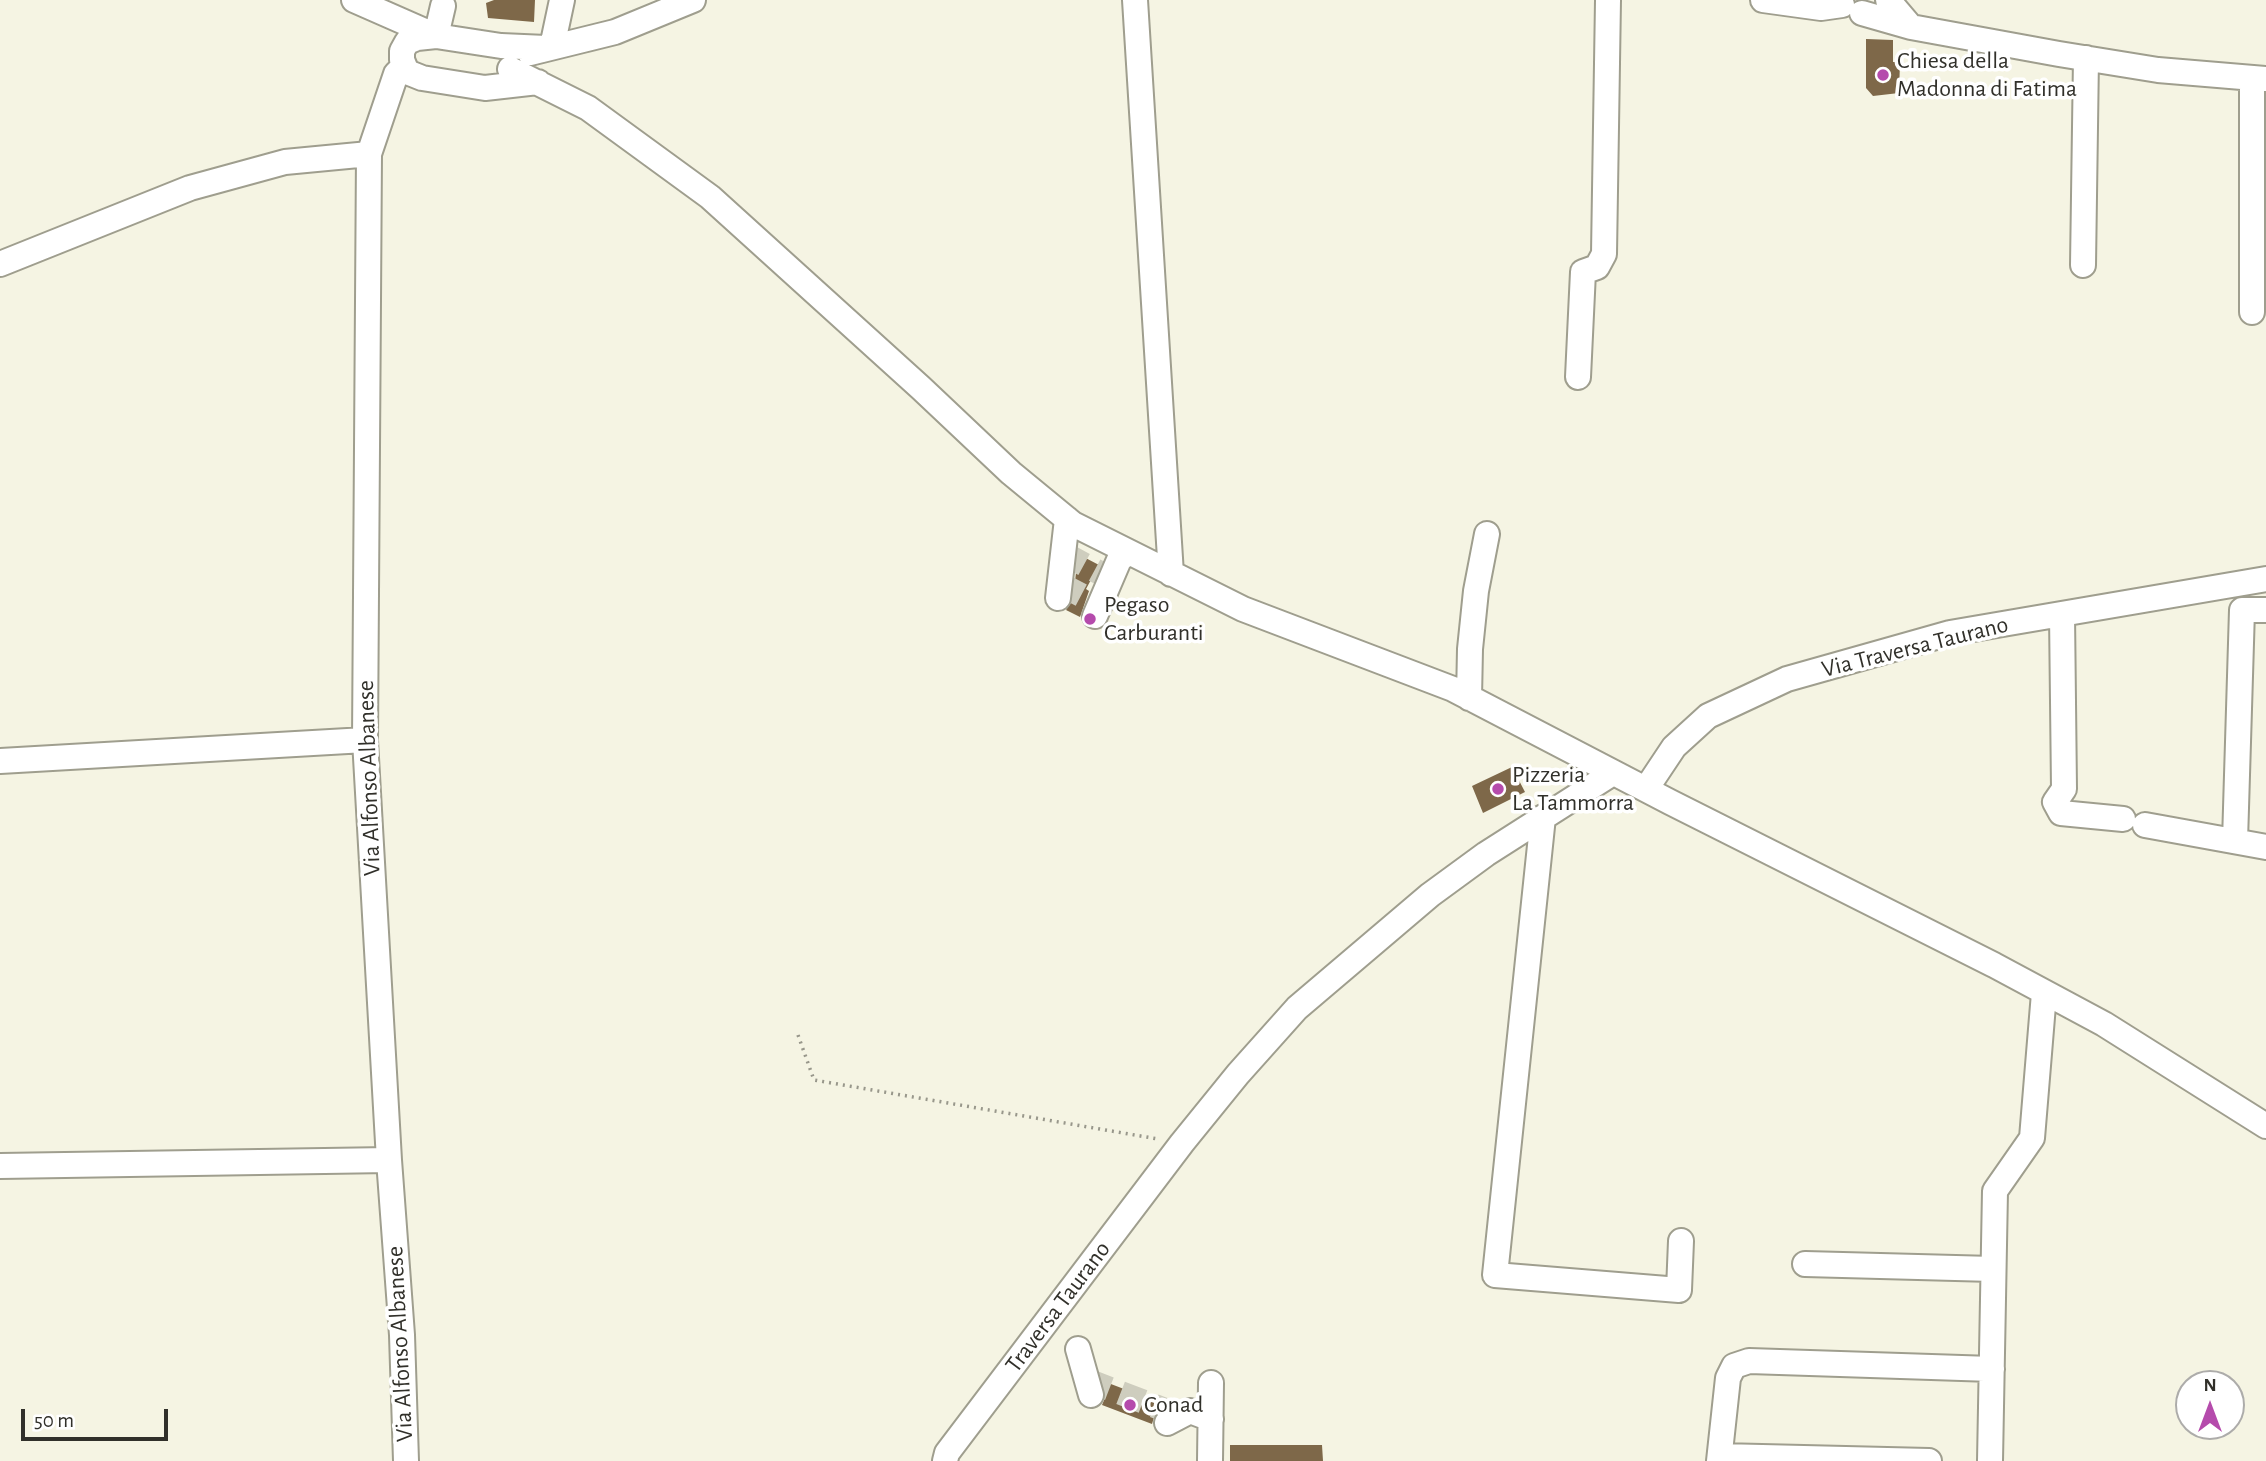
<!DOCTYPE html>
<style>
body{margin:0}
#map{position:relative;width:2266px;height:1461px;overflow:hidden;background:#f5f4e3;font-family:"Alegreya Sans",sans-serif}
canvas{display:block}
.north{position:absolute;left:2175px;top:1370px;width:70px;height:70px;box-sizing:border-box;background:#fff;border:2px solid #adacaa;border-radius:50%;rotate:0deg;font-size:19px;font-weight:700;line-height:28px;text-align:center;color:#31302a}
.north::after{content:'';display:block;margin:auto;width:24px;height:32px;background:#b54bac;clip-path:polygon(50% 0,100% 100%,50% 72%,0 100%)}
.scale{position:absolute;left:21px;top:1409px;width:147px;height:32px;box-sizing:border-box;border:4px solid #31302a;border-top:0;padding-left:9px;font-size:21px;line-height:24px;white-space:nowrap;color:#31302a;-webkit-text-stroke:5px #fff;paint-order:stroke}
</style>
<div id="map">
<canvas width="2266" height="1461"></canvas>
<div class="north">N</div>
<div class="scale">50 m</div>
</div>
<script>
const c = document.querySelector('canvas').getContext('2d');
c.lineJoin = 'round';
function fill(path, color) {
  c.fillStyle = color;
  c.fill(path, 'evenodd');
}
function poly(rows) {
  const path = new Path2D();
  for (const r of rows) {
    path.moveTo(r[0], r[1]);
    for (let i = 2; i < r.length; i += 2) path.lineTo(r[i], r[i + 1]);
  }
  return path;
}
function trace(path, color, width, dash) {
  c.strokeStyle = color;
  c.lineWidth = width;
  c.lineCap = dash ? 'butt' : 'round';
  c.setLineDash(dash || []);
  c.stroke(path);
}
function label(font, color, halo, rows, align = 'center') {
  c.font = font + ' "Alegreya Sans",sans-serif';
  c.lineWidth = 7;
  c.setLineDash([]);
  c.textBaseline = 'middle';
  c.strokeStyle = halo;
  c.fillStyle = color;
  for (const [text, x, y, turn = 0] of rows) {
    c.save();
    c.translate(x, y);
    c.rotate((+turn || 0) * Math.PI / 180);
    c.textAlign = isNaN(turn) ? turn : align;
    if (halo) c.strokeText(text, 0, 0);
    c.fillText(text, 0, 0);
    c.restore();
  }
}
fill(poly([
 [494,0,535,0,534,22,488,18,486,3],
 [1866,39,1893,40,1893,62,1900,62,1899,93,1873,96,1866,88],
 [1078,554,1099,565,1086,589,1089,591,1080,617,1066,610,1073,600],
 [1512,767,1525,792,1483,813,1472,786],
 [1103,1381,1166,1405,1155,1414,1152,1424,1102,1405,1105,1398],
 [1230,1445,1322,1445,1323,1461,1230,1461]
]), '#7e6849');
trace(poly([
 [1063,553,1111,579],
 [1060,584,1100,605],
 [1087,1380,1181,1416]
]), '#cecdbe', 24, [24, 12]);
const minor = poly([
 [354,0,436,36],
 [1135,0,1171,574],
 [1763,0,1821,8,1842,5],
 [1888,0,1911,27],
 [1862,13,1911,27,2059,54,2158,70,2266,79],
 [436,36,443,6],
 [552,47,562,0],
 [530,53,615,32,693,0],
 [404,66,396,74,369,154,365,740,389,1160,402,1335,406,1461],
 [510,69,588,108,710,197,921,388,1011,473,1073,524,1243,609,1453,689,1670,802,1994,965,2104,1024,2266,1126],
 [2252,78,2252,312],
 [538,82,485,88,422,78,407,72,402,60,402,51,407,42,417,38,436,36,501,46,546,48],
 [0,264,190,188,285,162,369,154],
 [2083,265,2086,58],
 [1578,377,1583,272,1597,267,1604,254,1608,0],
 [1058,598,1067,519],
 [2062,614,2064,789,2055,802,2061,813,2123,819],
 [1095,616,1119,560,1128,552],
 [1469,698,1470,649,1476,591,1487,534],
 [0,761,365,740],
 [1646,789,1674,747,1708,716,1787,679,1950,633,2266,579],
 [1543,817,1495,1275,1679,1290,1681,1241],
 [2145,825,2266,847],
 [2235,841,2242,610,2266,610],
 [0,1166,389,1160],
 [1805,1264,1993,1269],
 [1078,1349,1091,1395],
 [1167,1423,1190,1411,1211,1419],
 [1720,1456,1929,1461],
 [945,1461,947,1453,1182,1143,1238,1074,1297,1008,1430,895,1486,854,1613,773],
 [1210,1461,1211,1383],
 [1719,1461,1728,1378,1734,1366,1749,1361,1992,1369],
 [1990,1461,1995,1191,2032,1138,2044,993]
]);
trace(minor, '#9f9e8e', 28);
trace(poly([
 [798,1035,814,1080,1158,1139]
]), '#98978b', 3.5, [2, 5]);
trace(minor, '#fff', 24);
for (const [x, y, r, color] of [
 [1883,75,7,"#b54bac"],
 [1090,619,7,"#b54bac"],
 [1498,789,7,"#b54bac"],
 [1130,1405,7,"#b54bac"]
]) {
  const dot = new Path2D();
  dot.arc(x, y, r, 0, 2 * Math.PI);
  c.fillStyle = color;
  c.fill(dot);
  trace(dot, '#fff', 2.5);
}
label('24px', '#31302a', '#fff', [
 ["Chiesa della",1897,61],
 ["Madonna di Fatima",1897,89],
 ["Pegaso",1104,605],
 ["Carburanti",1104,633],
 ["Pizzeria",1512,775],
 ["La Tammorra",1512,803],
 ["Conad",1144,1405]
], 'left');
label('24px', '#31302a', '#fff', [
 ["Via Traversa Taurano",1915,647,-14],
 ["Via Alfonso Albanese",369,778,-92],
 ["Traversa Taurano",1058,1307,-53],
 ["Via Alfonso Albanese",400,1344,-93]
]);
</script>
